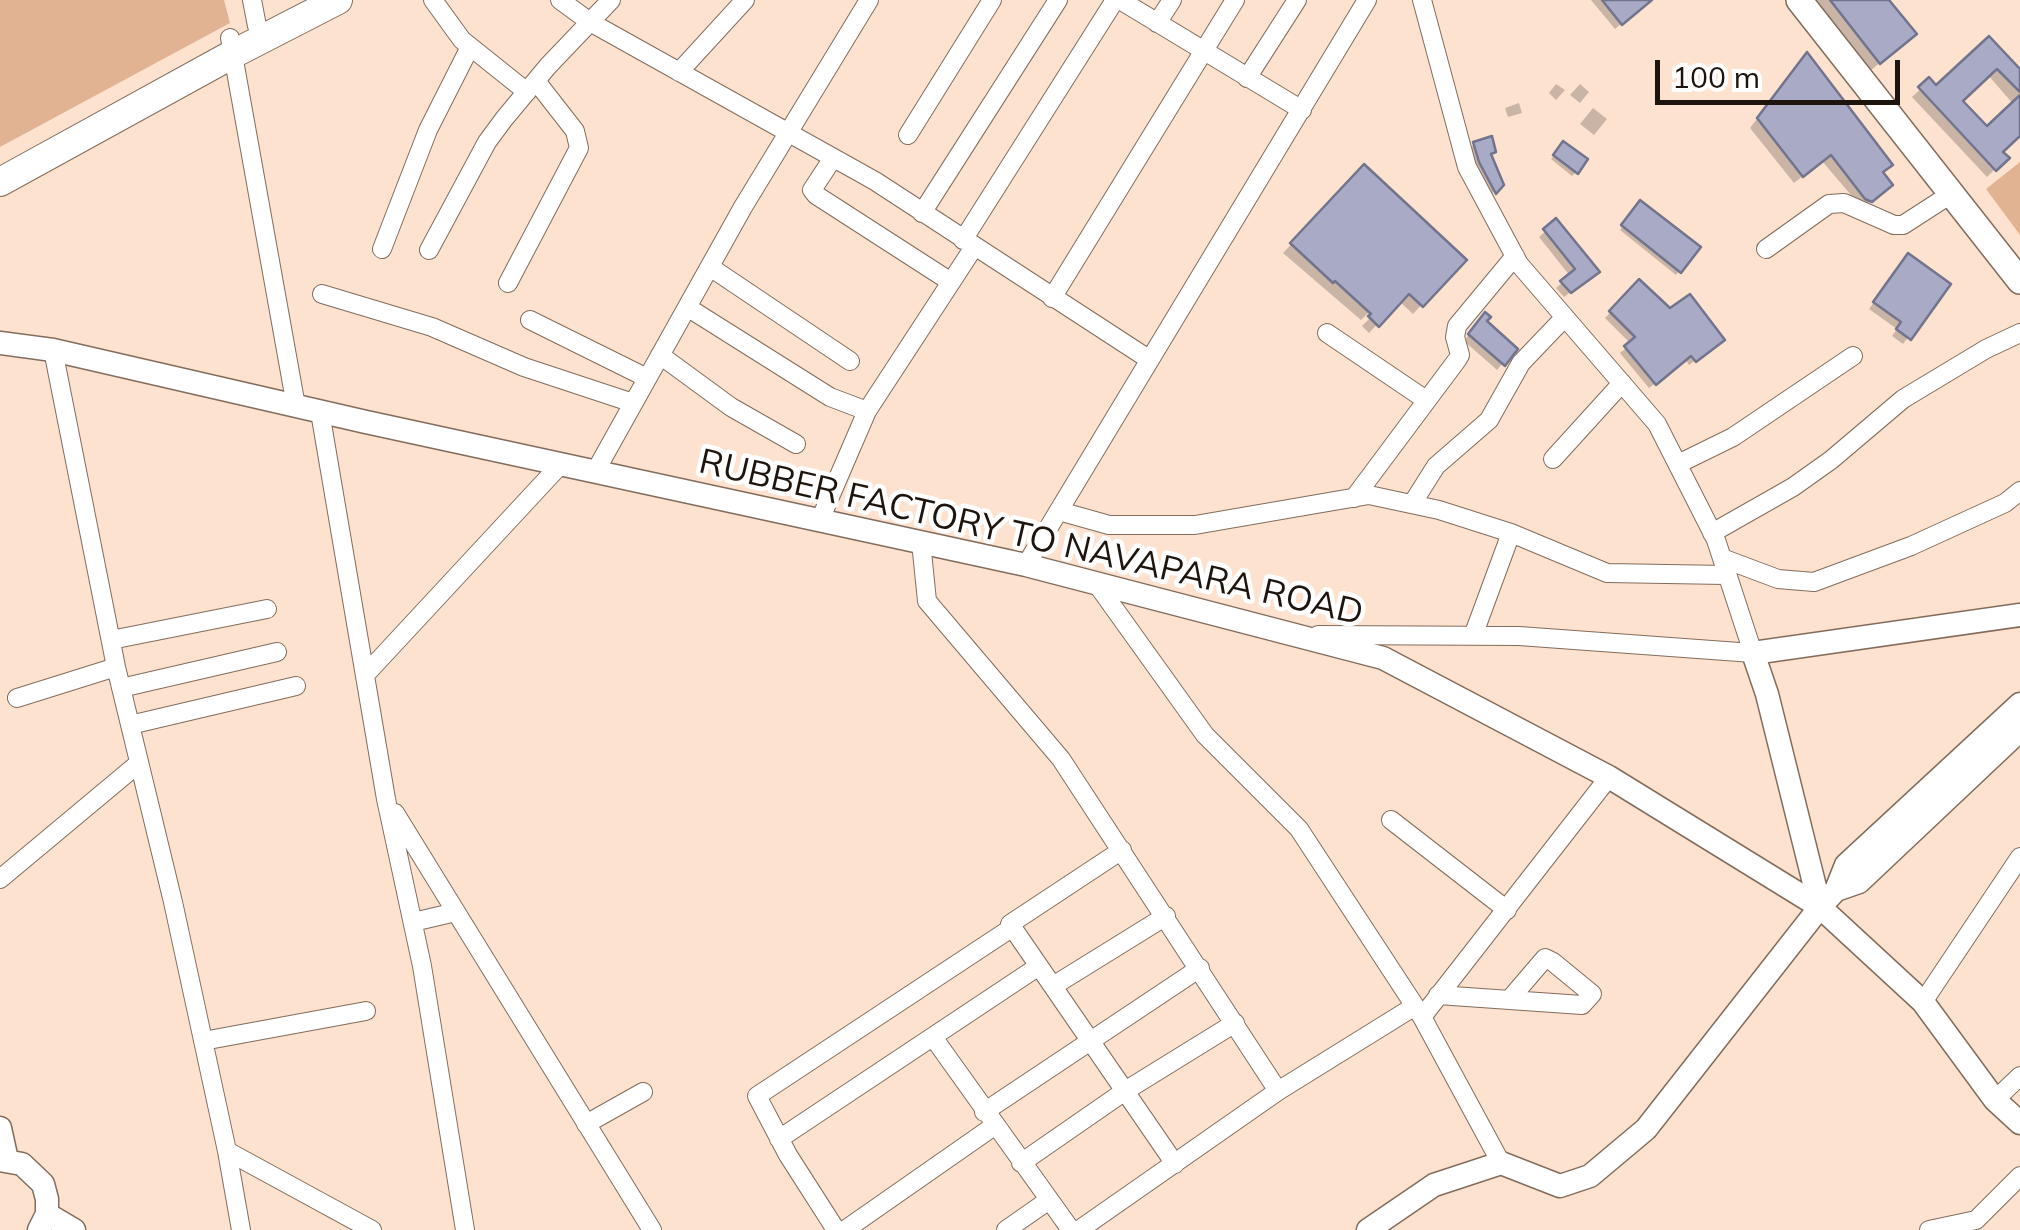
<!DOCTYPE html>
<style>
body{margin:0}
#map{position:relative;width:2020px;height:1230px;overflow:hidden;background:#fce2cf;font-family:Mulish,sans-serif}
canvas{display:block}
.scale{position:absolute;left:1655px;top:60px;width:245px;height:45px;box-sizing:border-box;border:5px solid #1d140d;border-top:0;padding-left:12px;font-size:30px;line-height:35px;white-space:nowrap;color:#1d140d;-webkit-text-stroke:8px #fff;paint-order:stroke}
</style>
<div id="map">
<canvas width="2020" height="1230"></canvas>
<div class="scale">100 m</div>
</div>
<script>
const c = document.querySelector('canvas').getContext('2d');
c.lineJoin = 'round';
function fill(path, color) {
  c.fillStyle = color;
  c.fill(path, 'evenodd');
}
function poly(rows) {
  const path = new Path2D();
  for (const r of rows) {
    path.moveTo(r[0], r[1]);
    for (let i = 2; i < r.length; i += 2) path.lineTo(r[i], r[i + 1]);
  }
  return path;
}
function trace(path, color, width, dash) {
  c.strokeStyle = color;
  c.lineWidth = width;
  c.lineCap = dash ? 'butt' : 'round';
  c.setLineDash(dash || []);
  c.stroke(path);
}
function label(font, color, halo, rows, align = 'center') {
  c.font = font + ' Mulish,sans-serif';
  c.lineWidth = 9;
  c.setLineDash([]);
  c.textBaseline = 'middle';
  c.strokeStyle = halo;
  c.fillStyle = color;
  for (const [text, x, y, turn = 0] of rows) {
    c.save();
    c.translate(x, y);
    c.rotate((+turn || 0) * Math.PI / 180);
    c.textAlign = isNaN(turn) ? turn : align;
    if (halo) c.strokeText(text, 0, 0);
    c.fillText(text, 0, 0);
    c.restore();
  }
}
fill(poly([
 [0,0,224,0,230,23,0,147],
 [2020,162,2020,235,1986,189]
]), '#e2b392');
fill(poly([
 [1591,0,1649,0,1615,29],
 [1815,0,1886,0,1905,42,1870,71],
 [1989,39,2020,74,2020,134,2000,152,2006,158,1987,177,1912,97,1929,81,1936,89],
 [1988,75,2014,105,1987,130,1960,101],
 [1800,63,1882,192,1862,208,1822,161,1794,183,1750,128],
 [1556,84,1565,90,1556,100,1549,93],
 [1580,84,1589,92,1580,103,1570,95],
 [1519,103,1522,113,1508,117,1505,108],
 [1593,108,1607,119,1594,135,1580,124],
 [1474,144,1489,156,1501,184,1491,195,1476,166,1471,148],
 [1563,144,1576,172,1572,176,1551,159],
 [1364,167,1463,260,1413,314,1399,301,1369,333,1362,326,1381,307,1378,303,1361,320,1283,253],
 [1637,207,1679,271,1676,275,1620,230],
 [1556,222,1590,277,1564,297,1556,288,1570,276,1539,237],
 [1903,262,1948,285,1903,344,1892,336,1897,329,1869,309],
 [1639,283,1716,345,1689,365,1685,359,1649,388,1620,353,1631,344,1605,318],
 [1479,321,1514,349,1497,370,1464,341]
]), '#0003');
const building = poly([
 [1602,0,1652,0,1622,25,1602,0],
 [1830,0,1889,0,1917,34,1880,64,1830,0],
 [1989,36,2020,69,2020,92,1997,69,1963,101,1987,126,2020,95,2020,136,2003,152,2010,158,1996,171,1918,87,1929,77,1936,85,1989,36],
 [1807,52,1893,165,1883,172,1893,185,1872,202,1865,199,1831,155,1803,177,1757,118,1807,52],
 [1492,136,1496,152,1491,154,1504,185,1496,194,1479,162,1473,142,1492,136],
 [1563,141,1588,159,1578,174,1553,155,1563,141],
 [1364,164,1467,260,1423,307,1409,294,1379,327,1368,316,1371,314,1335,281,1333,283,1290,243,1364,164],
 [1640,200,1701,247,1681,273,1621,225,1640,200],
 [1556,218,1600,272,1571,293,1560,281,1575,269,1543,229,1556,218],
 [1908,253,1951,284,1911,340,1896,329,1901,322,1873,302,1908,253],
 [1639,279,1670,308,1690,294,1725,340,1696,362,1691,356,1656,385,1624,346,1635,337,1609,311,1639,279],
 [1485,312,1491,317,1487,321,1518,349,1505,366,1468,334,1485,312]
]);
fill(building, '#a9abc6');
trace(building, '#72748d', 2.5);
const minor = poly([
 [252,0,257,26],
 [433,0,462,40,527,92],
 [560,0,590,22,875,181,1150,360],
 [1120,0,1302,110],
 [1157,23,1172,0],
 [230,38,296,406],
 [679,72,745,0],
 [1247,78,1297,0],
 [908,135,992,0],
 [833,158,812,190,816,195,951,282],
 [922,213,1058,0],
 [963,240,1115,0],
 [382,249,428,130,470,47],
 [1766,249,1829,204,1844,203,1894,225,1903,225,1951,194],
 [429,250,487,142,504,119,548,66,611,0],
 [710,267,850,361],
 [508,283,579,148,575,131,536,81],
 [322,294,432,327,524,367,633,403],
 [1052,298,1235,0],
 [687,307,830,397,867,411,974,247],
 [530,320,647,378],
 [1327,333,1426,400],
 [53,350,116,667,173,902,227,1151],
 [660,355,731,407,796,444],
 [320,412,386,799,422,966,465,1230],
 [1553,459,1622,383],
 [1678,464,1733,437,1853,356],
 [595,472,743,207,869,0],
 [1354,498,1457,360,1460,355,1455,337,1457,326,1515,256],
 [1412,504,1436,466,1489,420,1521,363,1565,317],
 [1059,511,1109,525,1195,525,1369,495,1439,510,1511,533,1607,573,1726,575],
 [820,520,867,411],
 [1712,533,1793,487,1831,460,1903,399,1986,349,2020,333],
 [921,542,927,601,1061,759,1278,1091],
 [1722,558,1778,579,1814,582,1911,546,2005,503,2020,491],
 [1026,565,1367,0],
 [1096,583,1205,735,1299,829,1422,1017],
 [1318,635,1519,636,1753,653,1716,540,1657,424,1519,264,1467,167,1422,0],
 [1473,636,1511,533],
 [111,640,267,609],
 [365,675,561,464],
 [121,688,277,652],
 [17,698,116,667],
 [130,725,296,686],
 [395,813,652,1230],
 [1391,820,1507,910],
 [1122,850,1010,924,1175,1164],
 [0,879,139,763],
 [413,922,456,912],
 [1053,986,1166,916],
 [1438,995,1582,1005,1592,994,1553,962,1545,958,1509,1000],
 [1923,1002,2020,857],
 [933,1037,1071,1230],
 [203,1041,366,1011],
 [1995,1100,2020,1076],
 [984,1112,1200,968],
 [586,1124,643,1092],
 [779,1139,1039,966],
 [1021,1163,1125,1091,1235,1023],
 [1501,1163,1422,1017,1609,777],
 [241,1230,227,1151,372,1230],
 [836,1230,788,1155,757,1096,1013,927],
 [845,1230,994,1126],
 [1006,1230,1049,1200],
 [1079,1230,1278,1091,1415,1006],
 [1929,1230,1976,1220,2020,1176]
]);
const tertiary = poly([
 [0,343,53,350,366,422,1026,565,1383,658,1609,777,1820,907,1923,1002,1995,1100,2020,1123],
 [1836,890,1859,882,2020,730],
 [1820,907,1836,890,1846,865,2020,704],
 [0,1128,7,1160],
 [0,1160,22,1164,43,1184,47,1199,47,1214,39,1230],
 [47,1214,74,1230],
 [1368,1230,1434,1185,1501,1163,1560,1186,1590,1176,1646,1129,1820,907,1767,694,1753,653,2020,615]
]);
const secondary = poly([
 [1799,0,2020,281]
]);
const primary = poly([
 [0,182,233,54,338,0]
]);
trace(minor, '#836c5c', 20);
trace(tertiary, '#836c5c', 25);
trace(secondary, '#836c5c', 28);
trace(primary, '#836c5c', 30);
trace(minor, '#fff', 18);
trace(tertiary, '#fff', 22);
trace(secondary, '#fff', 25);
trace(primary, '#fff', 28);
label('35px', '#1d140d', '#fff', [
 ["RUBBER FACTORY TO NAVAPARA ROAD",1031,538,13]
]);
</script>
